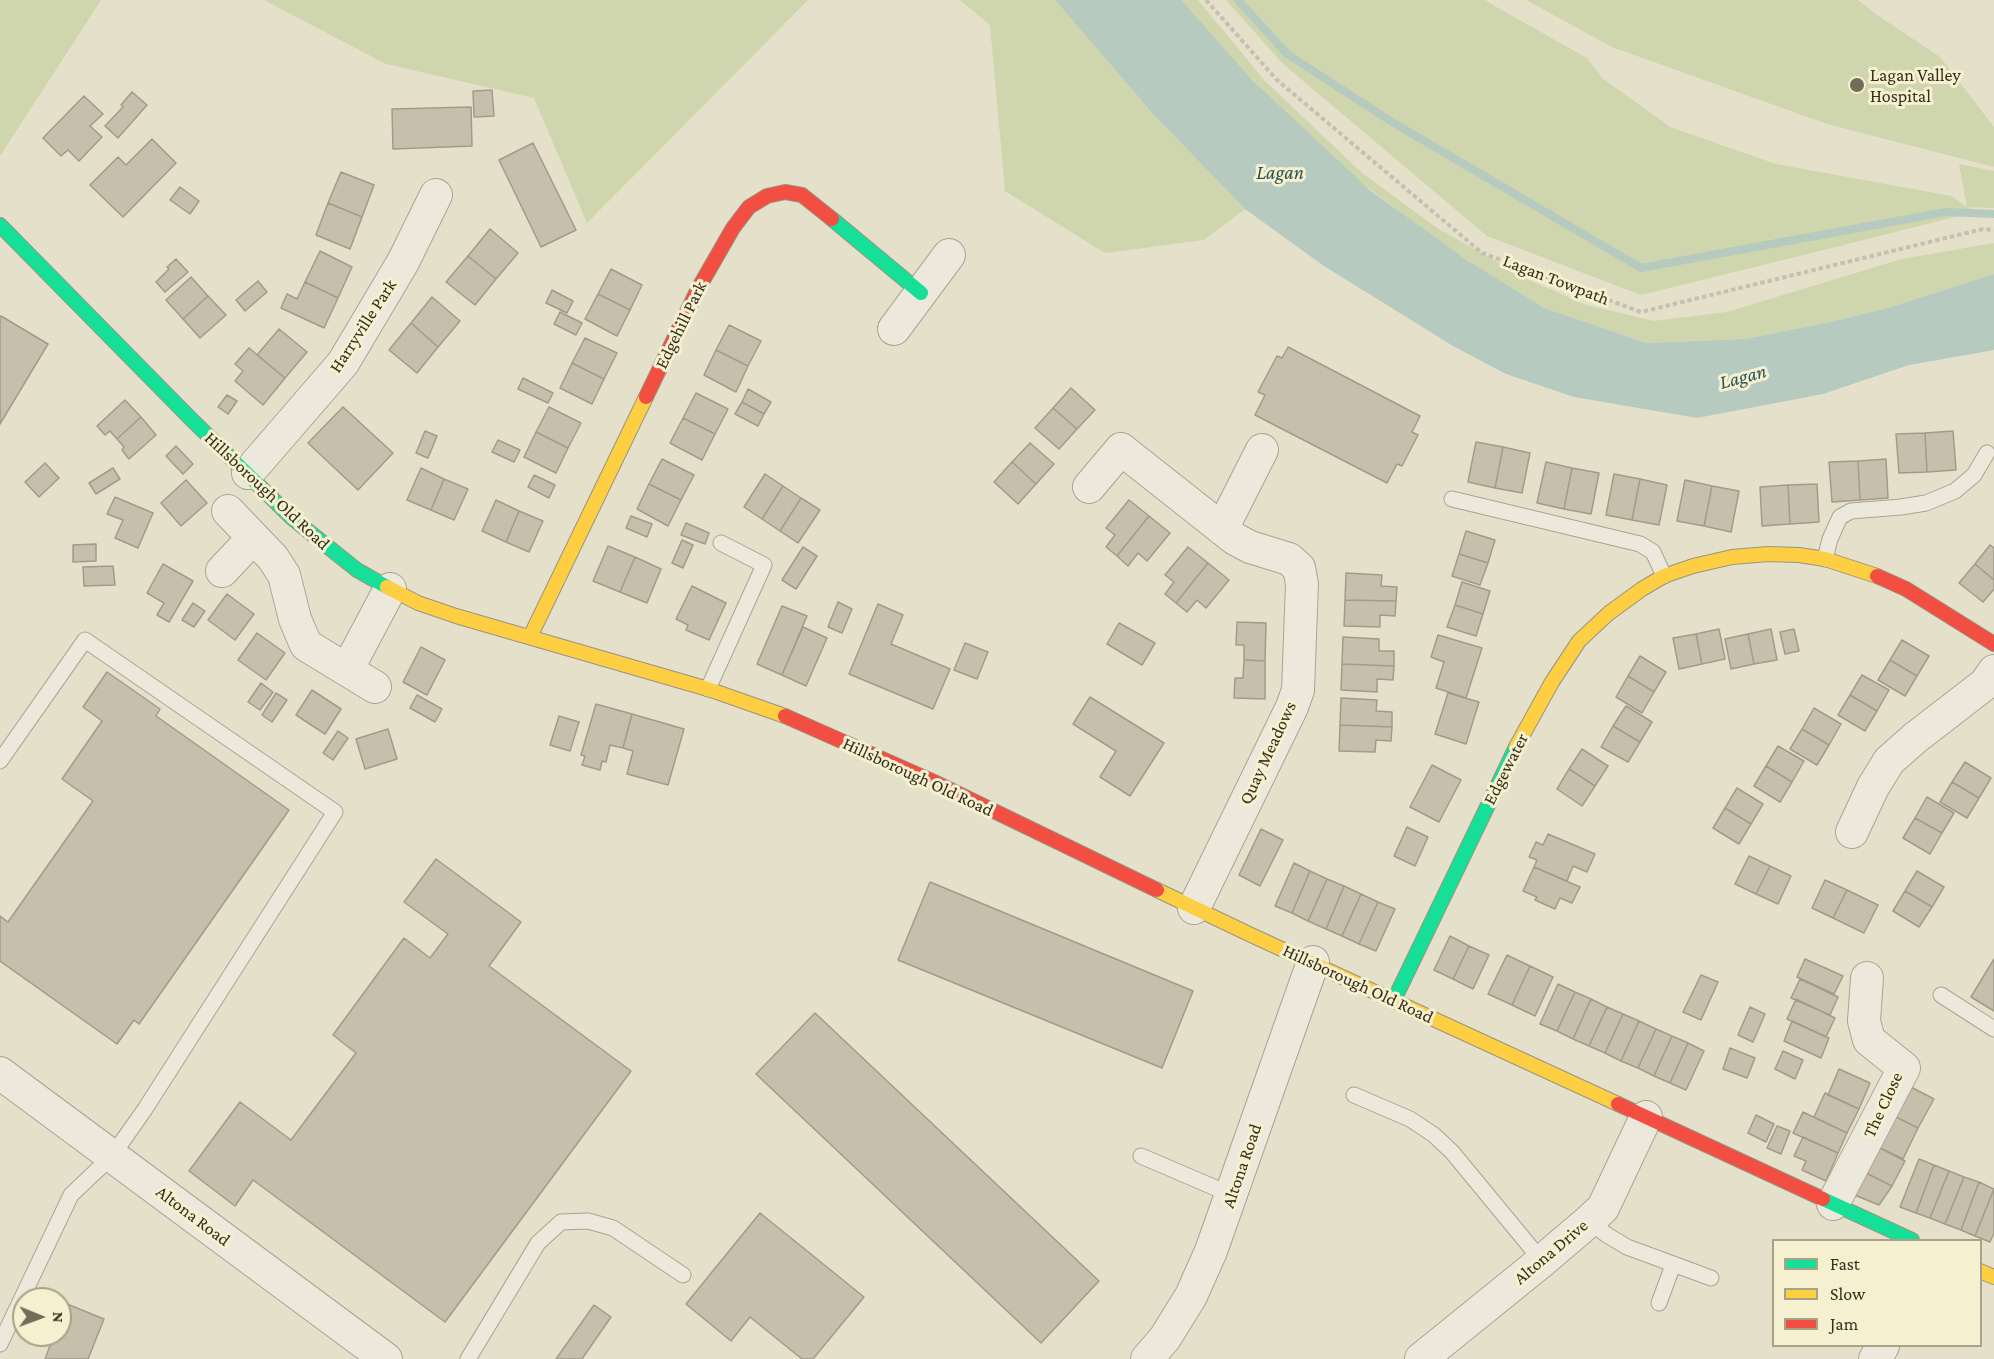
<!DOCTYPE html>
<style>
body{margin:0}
#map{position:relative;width:1994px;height:1359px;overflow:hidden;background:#e4e0ca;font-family:"Crimson Pro",serif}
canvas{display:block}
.legend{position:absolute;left:1772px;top:1239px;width:210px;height:108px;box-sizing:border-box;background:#f5f0cf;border:2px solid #a9a287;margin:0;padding:8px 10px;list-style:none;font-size:18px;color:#362d1c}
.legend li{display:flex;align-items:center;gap:12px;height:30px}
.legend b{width:30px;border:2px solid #a9a287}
.north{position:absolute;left:12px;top:1287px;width:60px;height:60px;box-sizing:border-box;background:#f5f0cf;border:2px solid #a9a287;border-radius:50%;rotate:91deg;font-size:16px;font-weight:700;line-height:24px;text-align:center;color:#362d1c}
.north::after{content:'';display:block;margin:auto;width:21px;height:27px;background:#736c59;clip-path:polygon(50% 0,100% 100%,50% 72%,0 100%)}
</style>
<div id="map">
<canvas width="1994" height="1359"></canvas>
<ul class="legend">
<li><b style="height:8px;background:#16e098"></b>Fast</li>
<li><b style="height:8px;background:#ffcf43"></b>Slow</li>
<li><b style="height:8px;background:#f24e42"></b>Jam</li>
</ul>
<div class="north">N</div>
</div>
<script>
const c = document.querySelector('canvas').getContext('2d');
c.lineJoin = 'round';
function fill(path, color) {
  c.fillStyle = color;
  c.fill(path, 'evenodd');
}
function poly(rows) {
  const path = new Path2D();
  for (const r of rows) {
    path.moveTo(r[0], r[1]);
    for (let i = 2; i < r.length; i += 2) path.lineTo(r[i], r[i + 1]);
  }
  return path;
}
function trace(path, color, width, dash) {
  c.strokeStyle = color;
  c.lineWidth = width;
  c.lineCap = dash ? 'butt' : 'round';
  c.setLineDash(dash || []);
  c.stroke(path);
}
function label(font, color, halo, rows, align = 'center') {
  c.font = font + ' "Crimson Pro",serif';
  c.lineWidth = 6;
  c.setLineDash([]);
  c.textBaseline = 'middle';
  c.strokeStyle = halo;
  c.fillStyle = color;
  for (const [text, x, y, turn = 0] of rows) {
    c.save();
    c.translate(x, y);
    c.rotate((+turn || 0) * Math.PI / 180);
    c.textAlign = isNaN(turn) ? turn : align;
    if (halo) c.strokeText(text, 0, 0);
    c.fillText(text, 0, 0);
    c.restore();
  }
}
fill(poly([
 [0,0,101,0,0,156],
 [264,0,808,0,587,223,534,98,386,64],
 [960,0,1055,0,1154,115,1245,209,1204,240,1105,253,1005,191,990,25],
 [1179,0,1198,0,1264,80,1362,173,1437,228,1527,279,1586,305,1654,321,1727,312,1902,259,1994,243,1994,274,1891,307,1835,321,1745,339,1646,343,1537,305,1441,243,1324,154,1211,37],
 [1226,0,1484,0,1587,58,1602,78,1670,127,1776,164,1951,196,1967,207,1959,164,1994,171,1994,208,1969,207,1974,212,1848,244,1641,295,1487,236,1282,63],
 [1526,0,1858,0,1877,15,1940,57,1994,127,1994,167,1827,124,1612,47]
]), '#cfd5ac');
fill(poly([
 [1055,0,1181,0,1253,81,1371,191,1464,258,1542,307,1646,343,1745,339,1835,321,1891,307,1994,274,1994,350,1909,365,1823,394,1697,418,1574,397,1506,374,1453,346,1324,266,1245,209,1154,115]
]), '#b6cac0');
trace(poly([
 [1238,0,1287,54,1392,122,1641,268,1946,212,1994,214]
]), '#b6cac0', 8);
const building = poly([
 [492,90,494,116,474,117,473,91,492,90],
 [132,92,147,105,118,138,105,126,123,107,121,105,132,92],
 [84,96,103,114,90,126,102,137,79,161,68,150,61,156,43,138,84,96],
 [471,107,472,146,393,149,392,109,471,107],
 [152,139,176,163,123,217,90,185,118,157,126,165,152,139],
 [533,143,576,230,541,247,499,160,533,143],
 [341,172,374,185,362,217,328,203,341,172],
 [180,187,199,201,190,214,170,200,180,187],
 [328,203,362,217,350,249,316,235,328,203],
 [490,229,518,253,496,279,468,256,490,229],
 [320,251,352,267,338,298,305,282,320,251],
 [468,256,496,279,475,305,446,282,468,256],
 [176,259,188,272,165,292,156,282,169,269,167,267,176,259],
 [611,269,642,285,630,310,598,294,611,269],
 [191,277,208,296,183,319,166,300,191,277],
 [258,281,267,292,245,311,236,300,258,281],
 [305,282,338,298,324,328,281,308,287,294,297,299,305,282],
 [552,290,573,301,567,313,546,303,552,290],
 [598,294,630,310,617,336,585,319,598,294],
 [208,296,226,315,200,338,183,319,208,296],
 [432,297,460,321,438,347,411,323,432,297],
 [560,312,582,323,576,335,554,324,560,312],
 [1,316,48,344,0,424,0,317,1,316],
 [411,323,438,347,417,373,389,350,411,323],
 [729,325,761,341,748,366,716,350,729,325],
 [279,329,307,352,285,378,257,355,279,329],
 [585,338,617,353,604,379,572,363,585,338],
 [1288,347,1420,416,1412,432,1418,435,1402,466,1397,464,1387,483,1255,415,1265,395,1258,392,1277,356,1282,358,1288,347],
 [249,348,285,378,263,405,235,381,243,371,235,364,249,348],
 [716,350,748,366,736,392,704,375,716,350],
 [572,363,604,379,592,404,560,388,572,363],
 [523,378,553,393,548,403,518,389,523,378],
 [1071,388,1095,410,1077,429,1053,408,1071,388],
 [748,389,771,402,764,414,742,402,748,389],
 [696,393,728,409,715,434,683,418,696,393],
 [227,395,237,401,228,414,218,407,227,395],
 [125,400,141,417,117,439,110,431,105,435,97,426,125,400],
 [742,402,764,414,758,426,735,414,742,402],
 [343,407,393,453,358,490,308,443,343,407],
 [549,407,581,423,568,448,536,432,549,407],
 [1053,408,1077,429,1059,449,1035,428,1053,408],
 [141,417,156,435,129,459,122,450,124,447,117,439,141,417],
 [683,418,715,434,702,460,670,443,683,418],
 [425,431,437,436,428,458,416,453,425,431],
 [1953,431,1956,470,1927,472,1925,433,1953,431],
 [536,432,568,448,556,473,524,457,536,432],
 [1925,433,1927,472,1899,473,1896,434,1925,433],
 [498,440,520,450,514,462,492,452,498,440],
 [1476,442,1503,447,1495,488,1468,482,1476,442],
 [1030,443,1054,464,1036,484,1012,462,1030,443],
 [176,446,193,464,183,474,166,456,176,446],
 [1503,447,1530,453,1522,493,1495,488,1503,447],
 [662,459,694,475,681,500,649,484,662,459],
 [1886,459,1888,498,1860,500,1858,461,1886,459],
 [1858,461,1860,500,1832,502,1829,462,1858,461],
 [1012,462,1036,484,1018,504,994,482,1012,462],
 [1546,462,1572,468,1564,509,1537,503,1546,462],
 [45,463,59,478,39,497,25,482,45,463],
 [113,468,120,479,96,494,89,483,113,468],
 [421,468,444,479,431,510,407,500,421,468],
 [1572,468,1599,473,1591,514,1564,509,1572,468],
 [765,474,783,486,762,519,744,507,765,474],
 [1614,474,1640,479,1632,520,1606,515,1614,474],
 [534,475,555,485,549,498,528,487,534,475],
 [444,479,468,489,454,520,431,510,444,479],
 [1640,479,1667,485,1659,525,1632,520,1640,479],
 [186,480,207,503,181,526,161,503,186,480],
 [1685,480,1712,486,1704,526,1677,521,1685,480],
 [649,484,681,500,668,526,637,509,649,484],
 [1817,484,1819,522,1790,524,1788,485,1817,484],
 [1788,485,1790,524,1762,526,1760,487,1788,485],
 [783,486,801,498,780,531,762,519,783,486],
 [1712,486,1739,491,1731,532,1704,526,1712,486],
 [115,497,153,513,138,548,115,538,123,520,107,514,115,497],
 [801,498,820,510,798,543,780,531,801,498],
 [496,500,519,511,506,542,482,531,496,500],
 [1129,500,1149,516,1117,556,1106,547,1115,535,1106,528,1129,500],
 [519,511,543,521,529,552,506,542,519,511],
 [631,516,652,524,647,537,626,528,631,516],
 [1149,516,1170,533,1147,561,1138,553,1128,566,1117,556,1149,516],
 [686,523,709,533,705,544,681,535,686,523],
 [1466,531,1495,540,1488,563,1459,554,1466,531],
 [682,540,693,545,683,568,672,563,682,540],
 [96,544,96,561,73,562,73,545,96,544],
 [1990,545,1994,548,1994,580,1975,564,1990,545],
 [608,546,635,557,620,592,593,581,608,546],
 [803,547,817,556,796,589,782,580,803,547],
 [1188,547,1208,563,1176,603,1165,594,1174,582,1165,575,1188,547],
 [1459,554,1488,563,1480,585,1452,576,1459,554],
 [635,557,661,569,647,603,620,592,635,557],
 [1208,563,1229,580,1206,608,1197,600,1187,612,1176,603,1208,563],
 [163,564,193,581,169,622,157,615,164,603,147,593,163,564],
 [1975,564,1994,580,1994,589,1983,602,1959,583,1975,564],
 [113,566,115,585,84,586,83,567,113,566],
 [1346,573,1382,575,1381,586,1397,587,1396,601,1345,600,1346,573],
 [1462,582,1490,591,1483,614,1455,605,1462,582],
 [692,586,726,603,709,640,686,630,688,625,676,619,692,586],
 [227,594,254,614,235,640,208,620,227,594],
 [1345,600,1396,601,1395,616,1380,615,1380,627,1344,626,1345,600],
 [838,602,852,609,842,633,828,627,838,602],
 [193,603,205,611,194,627,182,620,193,603],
 [878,604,903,615,891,644,950,669,933,709,849,674,878,604],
 [1455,605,1483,614,1476,636,1447,627,1455,605],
 [782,606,807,616,782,675,757,664,782,606],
 [1237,622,1266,623,1265,661,1244,660,1244,645,1236,645,1237,622],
 [1119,623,1155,643,1142,665,1107,644,1119,623],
 [803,627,827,638,806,686,782,675,803,627],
 [1719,629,1725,659,1702,664,1696,634,1719,629],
 [1771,629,1777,660,1754,664,1748,634,1771,629],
 [1794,629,1799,651,1785,654,1780,632,1794,629],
 [257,633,285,653,266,680,238,660,257,633],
 [1696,634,1702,664,1679,669,1673,638,1696,634],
 [1748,634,1754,664,1731,669,1725,639,1748,634],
 [1438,635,1482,648,1466,698,1436,688,1444,662,1431,657,1438,635],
 [1343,637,1379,639,1379,651,1394,651,1394,666,1342,664,1343,637],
 [1902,640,1929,656,1917,676,1890,660,1902,640],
 [965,643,988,652,977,679,954,670,965,643],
 [421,647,445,660,427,695,403,682,421,647],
 [1640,656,1666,672,1654,692,1628,676,1640,656],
 [1244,660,1265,661,1265,699,1234,698,1235,678,1243,678,1244,660],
 [1890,660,1917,676,1905,696,1878,680,1890,660],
 [1342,664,1394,666,1393,680,1377,679,1377,692,1341,690,1342,664],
 [107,672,160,709,156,716,289,810,139,1024,134,1020,117,1044,0,961,0,916,8,922,93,801,62,779,102,721,83,707,107,672],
 [1862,675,1889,690,1877,711,1850,695,1862,675],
 [1628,676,1654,692,1642,713,1616,697,1628,676],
 [261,683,273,692,260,710,248,702,261,683],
 [312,690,341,709,325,734,296,715,312,690],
 [276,693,287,700,272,722,262,715,276,693],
 [1448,693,1479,702,1466,744,1435,734,1448,693],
 [417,695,442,709,435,722,410,708,417,695],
 [1850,695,1877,711,1865,731,1838,715,1850,695],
 [1090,697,1164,743,1130,796,1100,777,1116,751,1073,724,1090,697],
 [1341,698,1377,700,1376,711,1392,712,1392,727,1340,725,1341,698],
 [596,704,632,714,623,748,610,745,606,762,602,761,600,770,582,765,585,756,581,755,596,704],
 [1626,706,1652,722,1640,742,1613,726,1626,706],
 [1814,708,1841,724,1829,745,1802,729,1814,708],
 [632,714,684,729,668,785,627,774,633,751,623,748,632,714],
 [559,716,579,722,570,751,550,745,559,716],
 [1340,725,1392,727,1391,741,1376,740,1375,752,1339,751,1340,725],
 [1613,726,1640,742,1628,762,1601,747,1613,726],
 [388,729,397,759,365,769,356,739,388,729],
 [1802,729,1829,745,1817,765,1790,749,1802,729],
 [338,731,348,738,333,760,323,753,338,731],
 [1778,746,1804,761,1792,782,1766,766,1778,746],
 [1582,749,1608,766,1595,786,1569,769,1582,749],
 [1965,762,1991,778,1979,798,1952,782,1965,762],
 [1432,765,1461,780,1439,822,1410,807,1432,765],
 [1766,766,1792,782,1780,802,1754,786,1766,766],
 [1569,769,1595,786,1582,806,1557,789,1569,769],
 [1952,782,1979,798,1967,818,1940,802,1952,782],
 [1737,788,1763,804,1751,824,1725,808,1737,788],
 [1927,797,1954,813,1942,833,1915,818,1927,797],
 [1725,808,1751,824,1739,844,1713,828,1725,808],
 [1915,818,1942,833,1930,854,1903,838,1915,818],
 [1407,827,1428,837,1415,866,1394,856,1407,827],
 [1261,829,1283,840,1260,886,1239,875,1261,829],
 [1548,834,1595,854,1587,872,1573,866,1567,881,1534,867,1537,860,1529,857,1536,842,1543,845,1548,834],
 [1749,856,1770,866,1756,894,1735,884,1749,856],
 [436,859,521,922,489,966,631,1071,445,1322,253,1180,235,1206,189,1171,240,1102,291,1140,356,1053,333,1035,404,938,430,958,448,934,404,902,436,859],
 [1294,863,1310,871,1292,913,1275,906,1294,863],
 [1770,866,1791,876,1778,904,1756,894,1770,866],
 [1534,867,1580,887,1572,903,1560,898,1555,909,1535,900,1537,897,1523,891,1534,867],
 [1310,871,1327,879,1308,921,1292,913,1310,871],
 [1917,871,1944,887,1932,907,1905,891,1917,871],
 [1327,879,1344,886,1326,929,1308,921,1327,879],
 [1825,880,1847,890,1833,918,1812,908,1825,880],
 [930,882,1193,991,1162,1068,898,960,930,882],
 [1344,886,1361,894,1342,936,1326,929,1344,886],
 [1847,890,1878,905,1864,933,1833,918,1847,890],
 [1905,891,1932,907,1919,927,1893,911,1905,891],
 [1361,894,1378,902,1359,944,1342,936,1361,894],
 [1378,902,1395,909,1376,951,1359,944,1378,902],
 [1450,936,1469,946,1453,979,1434,970,1450,936],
 [1469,946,1489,955,1473,989,1453,979,1469,946],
 [1507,955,1530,966,1512,1005,1488,994,1507,955],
 [1805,959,1843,976,1834,994,1797,977,1805,959],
 [1994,959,1994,1011,1971,997,1994,959],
 [1530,966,1553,977,1535,1016,1512,1005,1530,966],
 [1701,975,1718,982,1701,1020,1683,1012,1701,975],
 [1800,979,1838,997,1830,1015,1791,998,1800,979],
 [1558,984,1575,992,1557,1031,1540,1024,1558,984],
 [1575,992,1591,999,1573,1039,1557,1031,1575,992],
 [1591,999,1607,1007,1589,1046,1573,1039,1591,999],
 [1796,999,1835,1018,1826,1037,1787,1019,1796,999],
 [1607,1007,1623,1014,1605,1053,1589,1046,1607,1007],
 [1750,1007,1765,1014,1753,1042,1738,1035,1750,1007],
 [815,1013,1099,1281,1041,1343,756,1074,815,1013],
 [1623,1014,1639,1021,1621,1061,1605,1053,1623,1014],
 [1639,1021,1656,1029,1638,1068,1621,1061,1639,1021],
 [1792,1021,1829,1038,1821,1058,1784,1041,1792,1021],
 [1656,1029,1672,1036,1654,1076,1638,1068,1656,1029],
 [1672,1036,1688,1043,1670,1083,1654,1076,1672,1036],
 [1688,1043,1704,1051,1686,1090,1670,1083,1688,1043],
 [1730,1048,1755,1058,1747,1078,1723,1069,1730,1048],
 [1783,1051,1803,1060,1795,1079,1775,1069,1783,1051],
 [1839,1069,1870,1083,1859,1109,1828,1095,1839,1069],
 [1909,1086,1934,1099,1918,1128,1894,1116,1909,1086],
 [1825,1093,1859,1109,1847,1133,1814,1117,1825,1093],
 [1803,1112,1847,1133,1838,1153,1793,1133,1803,1112],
 [1756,1115,1774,1124,1766,1142,1748,1133,1756,1115],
 [1894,1116,1918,1128,1903,1159,1878,1147,1894,1116],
 [1777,1126,1790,1131,1781,1154,1767,1148,1777,1126],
 [1803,1137,1838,1153,1826,1181,1802,1170,1806,1161,1794,1156,1803,1137],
 [1878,1147,1905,1161,1892,1186,1864,1172,1878,1147],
 [1919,1159,1934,1165,1916,1213,1900,1207,1919,1159],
 [1934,1165,1949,1171,1930,1218,1916,1213,1934,1165],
 [1949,1171,1964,1177,1945,1224,1930,1218,1949,1171],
 [1864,1172,1892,1186,1879,1205,1852,1194,1864,1172],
 [1964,1177,1979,1182,1961,1230,1945,1224,1964,1177],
 [1979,1182,1994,1189,1975,1236,1961,1230,1979,1182],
 [1994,1189,1994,1233,1990,1242,1975,1236,1994,1189],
 [760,1213,864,1297,813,1359,802,1359,750,1317,731,1341,686,1304,760,1213],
 [67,1304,104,1319,88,1359,45,1359,54,1335,60,1335,60,1321,67,1304],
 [594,1305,611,1317,582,1359,556,1359,594,1305]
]);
fill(building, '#c7beab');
trace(building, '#a39b8a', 1.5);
const lane = poly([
 [1452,499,1640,544,1653,552,1664,576],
 [1825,559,1830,539,1840,517,1851,511,1901,507,1926,503,1955,491,1974,475,1987,453],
 [708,689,764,565,721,543],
 [0,761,85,640,335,812,145,1109,112,1156,71,1195,0,1344],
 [1941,995,1994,1029],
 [1354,1095,1410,1119,1434,1135,1452,1152,1542,1261],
 [1141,1156,1232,1195],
 [1589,1221,1607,1235,1627,1247,1711,1278],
 [1659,1303,1673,1265],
 [468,1359,538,1243,561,1222,588,1221,613,1228,683,1275]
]);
const street = poly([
 [894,329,949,255],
 [248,473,343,363,403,262,436,195],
 [1089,487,1121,449,1235,539,1250,547,1289,559,1299,568,1302,584,1298,690,1292,707,1194,908],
 [228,511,273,558,284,575,295,619,306,645,347,670,390,589],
 [1222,529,1262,450],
 [222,571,253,538],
 [347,670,375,687],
 [1852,832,1873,787,1889,761,1915,738,1985,684,1994,671],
 [0,1073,386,1359],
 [1833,1204,1904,1068,1869,1040,1864,1021,1867,978],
 [1147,1359,1165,1338,1191,1296,1211,1251,1313,962],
 [1421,1359,1542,1261,1589,1221,1603,1208,1646,1117],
 [1875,1359,1883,1346]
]);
const fast = poly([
 [832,219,921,293],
 [0,225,190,418,292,518,357,570,387,587],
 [1394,1000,1516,747],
 [1823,1199,1912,1240]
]);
const slow = poly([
 [387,587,418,603,456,616,708,689,785,716],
 [530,637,646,397],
 [1516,747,1552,682,1579,641,1609,613,1642,589,1664,576,1693,566,1732,557,1768,554,1799,555,1825,559,1877,576],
 [1157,890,1251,935,1618,1104],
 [1980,1271,1994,1277]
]);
const jam = poly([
 [646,397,698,289,733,228,749,207,767,196,785,192,802,195,832,219],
 [1877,576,1906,589,1994,644],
 [785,716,932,781,1157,890],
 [1618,1104,1823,1199]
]);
trace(lane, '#a9a494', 17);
trace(street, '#a9a494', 34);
trace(fast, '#989384', 16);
trace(slow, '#989384', 16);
trace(jam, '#989384', 16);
trace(poly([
 [1206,0,1277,80,1482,253,1641,312,1983,229,1994,230]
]), '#c4c1b3', 4, [4.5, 3]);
trace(lane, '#ece9dc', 15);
trace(street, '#ece9dc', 32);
trace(fast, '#16e098', 14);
trace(slow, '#ffcf43', 14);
trace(jam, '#f24e42', 14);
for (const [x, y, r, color] of [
 [1857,85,8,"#736c59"]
]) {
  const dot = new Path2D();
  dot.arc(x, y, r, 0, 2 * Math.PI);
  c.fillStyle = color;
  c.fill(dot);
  trace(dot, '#f5f0cf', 2);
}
label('18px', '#362d1c', '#f5f0cf', [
 ["Lagan Valley",1870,75],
 ["Hospital",1870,96]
], 'left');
label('18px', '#362d1c', '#f5f0cf', [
 ["Lagan Towpath",1556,280,21],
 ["Edgehill Park",681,325,-64],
 ["Harryville Park",363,326,-57],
 ["Hillsborough Old Road",267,491,43],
 ["Quay Meadows",1268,753,-65],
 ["Edgewater",1506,769,-63],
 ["Hillsborough Old Road",918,777,25],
 ["Hillsborough Old Road",1358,984,25],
 ["The Close",1883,1105,-65],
 ["Altona Road",1242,1166,-71],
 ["Altona Road",193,1216,37],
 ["Altona Drive",1551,1252,-40]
]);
label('italic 20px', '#2b5356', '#f5f0cf', [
 ["Lagan",1280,173],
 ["Lagan",1743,377,-15]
]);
</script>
